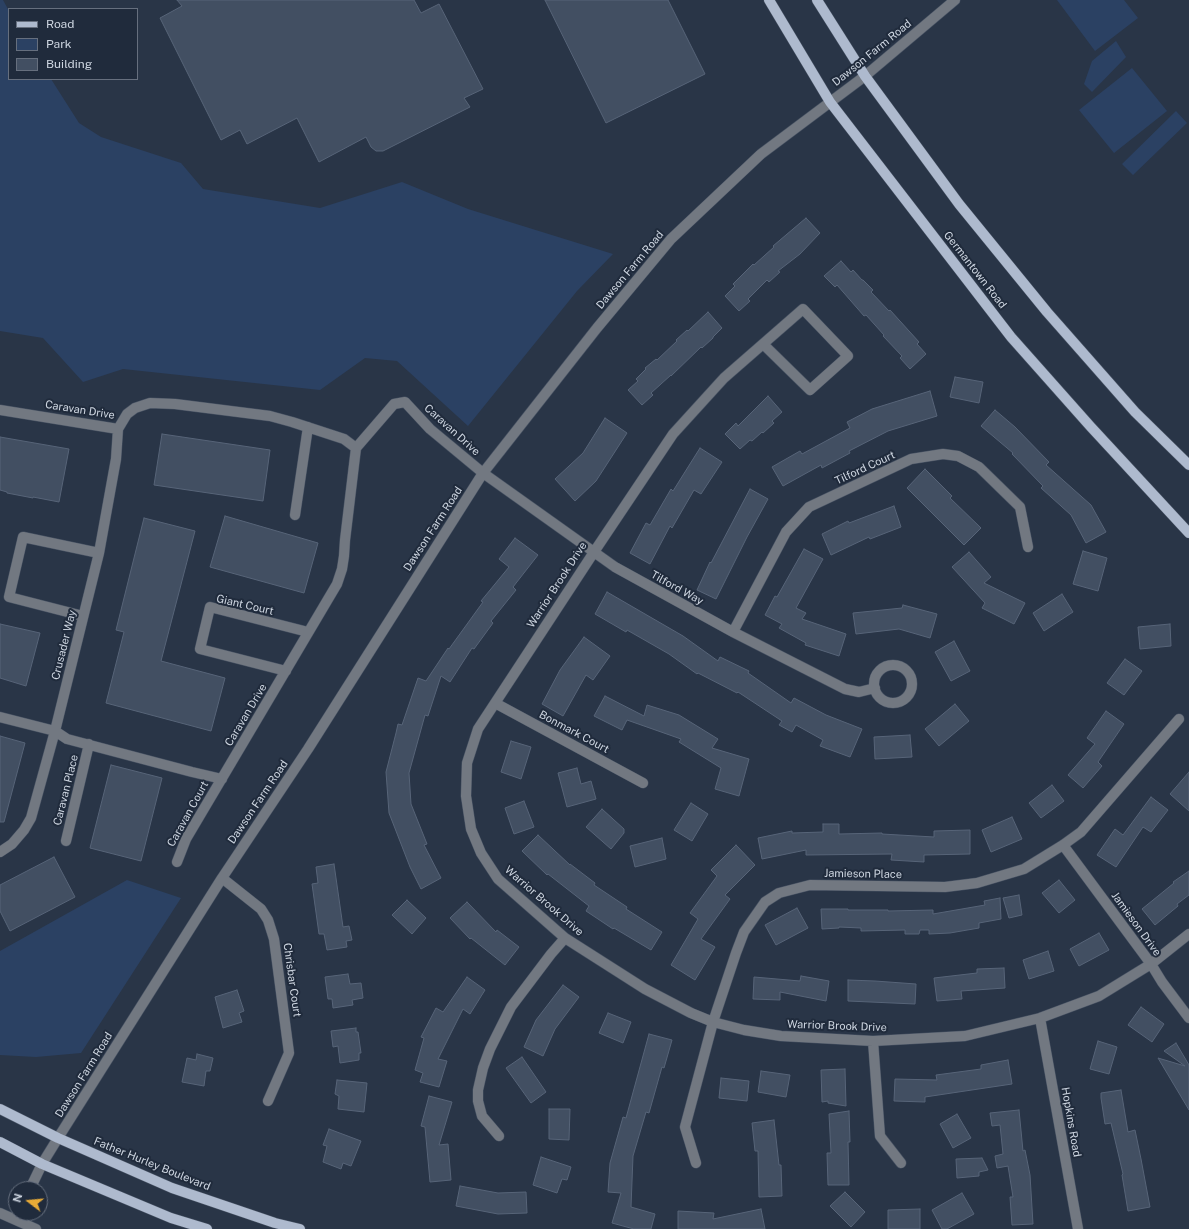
<!DOCTYPE html>
<style>
body{margin:0}
#map{position:relative;width:1189px;height:1229px;overflow:hidden;background:#293547;font-family:"Public Sans",sans-serif}
canvas{display:block}
.legend{position:absolute;left:8px;top:8px;width:130px;height:72px;box-sizing:border-box;background:#202b3c;border:1px solid #666f7e;margin:0;padding:5px 7px;list-style:none;font-size:12px;color:#ced6e1}
.legend li{display:flex;align-items:center;gap:8px;height:20px}
.legend b{width:20px;border:1px solid #666f7e}
.north{position:absolute;left:8px;top:1181px;width:40px;height:40px;box-sizing:border-box;background:#202b3c;border:1px solid #666f7e;border-radius:50%;rotate:286deg;font-size:11px;font-weight:700;line-height:16px;text-align:center;color:#ced6e1}
.north::after{content:'';display:block;margin:auto;width:14px;height:18px;background:#e8ab37;clip-path:polygon(50% 0,100% 100%,50% 72%,0 100%)}
</style>
<div id="map">
<canvas width="1189" height="1229"></canvas>
<ul class="legend">
<li><b style="height:5px;background:#aebace"></b>Road</li>
<li><b style="height:11px;background:#2b4163"></b>Park</li>
<li><b style="height:11px;background:#424f62"></b>Building</li>
</ul>
<div class="north">N</div>
</div>
<script>
const c = document.querySelector('canvas').getContext('2d');
c.lineJoin = 'round';
function fill(path, color) {
  c.fillStyle = color;
  c.fill(path, 'evenodd');
}
function poly(rows) {
  const path = new Path2D();
  for (const r of rows) {
    if (r.length === 3) {
      path.moveTo(r[0] + r[2], r[1]);
      path.arc(r[0], r[1], r[2], 0, 2 * Math.PI);
      continue;
    }
    path.moveTo(r[0], r[1]);
    for (let i = 2; i < r.length; i += 2) path.lineTo(r[i], r[i + 1]);
  }
  return path;
}
function trace(path, color, width, dash) {
  c.strokeStyle = color;
  c.lineWidth = width;
  c.lineCap = dash ? 'butt' : 'round';
  c.setLineDash(dash || []);
  c.stroke(path);
}
function label(font, color, halo, rows, align = 'center') {
  c.font = font + ' "Public Sans",sans-serif';
  c.lineWidth = 4;
  c.setLineDash([]);
  c.textBaseline = 'middle';
  c.strokeStyle = halo;
  c.fillStyle = color;
  for (const [text, x, y, turn = 0] of rows) {
    c.save();
    c.translate(x, y);
    c.rotate((+turn || 0) * Math.PI / 180);
    c.textAlign = isNaN(turn) ? turn : align;
    if (halo) c.strokeText(text, 0, 0);
    c.fillText(text, 0, 0);
    c.restore();
  }
}
fill(poly([
 [0,0,3,0,9,11,9,79,51,79,79,123,101,137,181,163,203,189,320,208,402,182,468,209,613,254,577,291,468,426,397,361,365,358,320,390,123,369,83,382,43,338,0,331],
 [1057,0,1124,0,1138,18,1095,51],
 [1116,41,1126,57,1092,92,1084,84,1092,61],
 [1132,68,1167,111,1114,153,1079,110],
 [1176,111,1187,123,1133,175,1122,164],
 [127,880,181,898,81,1053,36,1057,0,1055,0,951]
]), '#2b4163');
const building = poly([
 [177,0,414,0,421,13,439,4,483,89,464,98,470,107,383,151,376,151,371,147,366,137,319,162,297,118,247,144,240,130,221,140,160,18,182,6,177,0],
 [545,0,668,0,705,74,606,123,545,0],
 [806,218,820,233,800,254,778,271,780,272,769,282,767,280,748,299,750,301,739,311,725,296,735,286,733,284,753,264,754,265,774,247,773,246,806,218],
 [841,261,851,272,853,270,862,280,863,280,873,290,871,292,889,311,890,310,919,342,917,344,926,354,910,369,900,358,902,356,883,336,884,335,866,315,864,316,837,285,835,287,824,276,841,261],
 [708,312,722,328,713,337,713,338,702,348,701,347,671,376,671,375,651,393,653,395,642,405,628,390,638,381,636,379,646,369,645,368,656,359,657,360,677,341,676,340,687,330,688,331,708,312],
 [955,377,983,382,979,403,950,397,955,377],
 [930,391,937,416,888,431,849,451,850,453,822,468,821,465,783,486,772,467,800,451,802,454,850,428,847,422,872,409,930,391],
 [768,396,782,412,772,421,774,423,763,433,762,432,752,441,750,440,740,449,725,434,736,423,738,426,768,396],
 [995,410,1015,427,1049,462,1046,465,1091,505,1106,532,1086,543,1071,515,1041,488,1043,486,1012,454,1013,453,981,426,995,410],
 [605,418,627,433,596,481,575,501,555,479,583,453,605,418],
 [162,434,270,450,263,501,154,485,162,434],
 [0,437,69,449,59,502,33,497,33,498,7,493,7,492,0,490,0,437],
 [700,448,722,462,701,494,694,490,672,528,670,526,650,564,630,553,646,523,650,525,671,489,673,491,700,448],
 [925,469,952,496,950,498,981,528,964,545,907,488,925,469],
 [750,489,768,499,747,537,716,599,697,590,710,562,711,563,750,489],
 [894,506,901,527,870,539,869,537,831,555,822,534,848,521,849,523,894,506],
 [225,516,318,543,304,593,210,567,225,516],
 [144,518,195,531,161,661,225,678,211,731,106,703,124,632,116,630,144,518],
 [515,538,538,555,513,587,516,590,491,621,493,623,474,649,472,648,450,682,441,676,428,716,425,715,409,773,411,804,427,844,424,845,441,878,421,889,410,867,389,813,386,772,396,733,398,724,402,725,418,678,426,681,448,648,449,649,483,602,481,601,509,567,499,559,515,538],
 [804,549,823,559,796,608,806,613,802,619,846,634,839,656,805,645,806,643,779,628,782,624,765,615,775,596,777,597,804,549],
 [1083,551,1107,558,1098,591,1073,584,1083,551],
 [969,552,991,577,984,583,1025,603,1014,624,982,608,985,603,952,567,969,552],
 [607,592,683,636,718,661,720,657,749,671,748,673,791,703,794,698,826,715,862,729,850,757,820,746,823,740,796,725,792,732,779,725,782,721,738,692,737,693,698,673,697,674,669,654,627,630,626,632,595,614,607,592],
 [1062,594,1073,612,1044,631,1033,613,1062,594],
 [903,605,937,614,930,638,899,629,856,634,853,613,902,608,903,605],
 [0,624,40,633,26,686,0,678,0,624],
 [1170,624,1171,646,1140,649,1138,627,1170,624],
 [584,637,610,656,593,680,586,675,563,716,542,704,560,670,584,637],
 [954,641,970,671,951,681,935,652,954,641],
 [1125,659,1142,671,1124,695,1107,683,1125,659],
 [605,696,644,716,647,705,679,715,718,739,712,748,749,759,739,796,715,789,721,768,679,742,681,739,627,720,622,730,594,716,605,696],
 [955,704,969,721,939,746,925,729,955,704],
 [1106,711,1124,724,1098,762,1102,766,1083,788,1068,775,1095,744,1087,738,1106,711],
 [910,735,912,757,875,759,874,737,910,735],
 [0,736,25,743,4,822,0,822,0,736],
 [511,741,531,747,521,779,501,772,511,741],
 [111,765,162,778,141,861,90,848,111,765],
 [577,768,581,784,591,781,596,799,567,807,558,773,577,768],
 [1189,772,1189,811,1170,794,1189,772],
 [1052,785,1064,801,1041,818,1029,803,1052,785],
 [1151,797,1168,810,1151,832,1143,827,1116,867,1097,855,1115,829,1123,835,1151,797],
 [524,801,534,827,514,834,505,808,524,801],
 [691,803,708,814,692,841,674,830,691,803],
 [602,809,624,829,624,833,611,849,586,827,602,809],
 [1012,817,1022,839,991,852,982,830,1012,817],
 [823,824,839,824,839,834,882,833,882,834,934,837,934,831,970,830,970,854,924,855,924,862,891,860,892,854,806,855,806,850,762,859,758,838,792,831,792,833,823,832,823,824],
 [538,835,570,865,570,864,595,883,594,885,627,907,626,909,662,932,651,950,614,928,613,929,586,911,589,906,548,874,547,875,522,851,538,835],
 [662,838,666,859,635,867,630,846,662,838],
 [736,845,755,865,725,895,730,899,701,939,715,947,695,980,671,965,698,919,690,913,717,876,711,870,736,845],
 [54,857,75,897,10,931,0,911,0,885,54,857],
 [334,864,343,927,349,926,352,940,346,941,347,947,327,950,324,934,319,934,312,884,318,883,316,867,334,864],
 [1189,871,1189,895,1177,904,1178,906,1155,925,1142,909,1174,883,1173,882,1189,871],
 [1059,880,1075,900,1059,913,1042,893,1059,880],
 [1019,895,1022,915,1009,918,1003,898,1019,895],
 [1000,898,1001,919,979,923,979,928,950,933,929,934,929,930,920,930,919,934,905,934,905,930,861,931,861,928,839,927,839,928,822,929,821,909,848,909,848,910,888,910,888,911,933,910,933,914,985,905,984,901,1000,898],
 [407,900,426,918,412,934,392,915,407,900],
 [467,902,496,932,497,930,519,947,505,965,471,938,470,939,450,918,467,902],
 [797,908,808,928,776,945,765,925,797,908],
 [1099,933,1109,950,1079,966,1070,949,1099,933],
 [1048,951,1054,971,1029,979,1023,960,1048,951],
 [1004,968,1005,988,961,991,962,999,937,1001,934,978,977,973,977,969,1004,968],
 [348,974,350,984,361,983,363,998,352,1000,353,1005,333,1008,332,999,328,999,325,977,348,974],
 [801,976,829,981,826,1001,780,992,780,1000,753,999,754,977,800,981,801,976],
 [467,977,485,990,470,1014,463,1009,438,1059,447,1061,439,1087,420,1082,423,1073,415,1070,424,1038,421,1037,436,1008,443,1012,467,977],
 [848,980,875,981,916,984,915,1004,848,1001,848,980],
 [563,985,579,997,555,1029,543,1056,524,1047,536,1020,563,985],
 [237,990,244,1011,239,1013,242,1022,223,1028,215,997,237,990],
 [1141,1007,1164,1024,1152,1042,1128,1025,1141,1007],
 [608,1013,631,1022,623,1043,599,1033,608,1013],
 [356,1028,356,1032,358,1032,361,1053,359,1053,359,1060,340,1063,338,1046,333,1047,331,1031,356,1028],
 [649,1034,672,1040,664,1068,662,1067,649,1113,646,1112,633,1156,631,1207,655,1214,651,1229,634,1229,612,1223,621,1193,608,1192,610,1163,623,1117,626,1118,649,1034],
 [1098,1041,1117,1047,1109,1074,1090,1069,1098,1041],
 [1176,1043,1189,1065,1189,1110,1158,1058,1185,1066,1164,1051,1176,1043],
 [197,1054,213,1058,210,1071,206,1071,204,1086,182,1082,187,1058,196,1060,197,1054],
 [522,1057,546,1092,531,1103,506,1068,522,1057],
 [1008,1060,1012,1084,925,1097,925,1102,894,1101,895,1079,937,1080,936,1075,981,1069,981,1065,1008,1060],
 [845,1069,846,1106,828,1103,828,1101,822,1102,821,1070,845,1069],
 [761,1071,790,1075,786,1097,758,1092,761,1071],
 [721,1078,749,1081,747,1101,719,1098,721,1078],
 [337,1080,367,1083,364,1112,338,1109,339,1096,335,1094,337,1080],
 [1121,1090,1128,1132,1135,1130,1141,1159,1150,1207,1128,1211,1122,1175,1123,1174,1111,1123,1105,1124,1101,1098,1101,1093,1121,1090],
 [429,1096,452,1102,439,1145,448,1144,451,1180,430,1182,425,1127,421,1126,429,1096],
 [549,1109,570,1109,569,1140,549,1139,549,1109],
 [1019,1110,1023,1151,1025,1150,1030,1175,1033,1224,1012,1225,1010,1197,1013,1197,1008,1166,997,1168,995,1156,1003,1154,1000,1125,992,1126,990,1113,1019,1110],
 [849,1111,850,1142,848,1142,849,1185,828,1185,827,1153,831,1153,829,1114,849,1111],
 [957,1114,971,1138,953,1148,940,1124,957,1114],
 [774,1120,779,1165,781,1165,782,1196,759,1197,758,1151,755,1151,752,1123,774,1120],
 [329,1129,361,1141,351,1166,343,1163,341,1169,323,1162,327,1146,323,1145,329,1129],
 [541,1157,571,1167,567,1180,562,1179,557,1193,533,1185,541,1157],
 [982,1158,988,1170,979,1172,979,1176,957,1178,956,1159,982,1158],
 [460,1186,498,1193,526,1192,527,1213,498,1214,456,1206,460,1186],
 [845,1192,865,1212,851,1227,830,1206,845,1192],
 [962,1193,974,1214,947,1229,942,1229,932,1210,962,1193],
 [761,1209,765,1229,678,1229,678,1211,714,1213,713,1219,761,1209],
 [920,1209,920,1229,888,1229,888,1210,920,1209]
]);
fill(building, '#424f62');
trace(building, '#576478', 1);
const minor = poly([
 [763,344,810,390,848,356,803,309,724,378,673,434,594,552,478,729,467,763,466,796,471,829,481,853,498,879,565,938,645,989,691,1013,713,1022,744,1030,781,1036,873,1041,965,1036,1040,1018,1099,996,1151,964,1189,934],
 [0,410,118,429,127,414,135,408,150,403,175,404,270,416,292,422,344,439,356,448,345,540,344,556,342,569,337,584,186,839,177,862],
 [356,448,394,404,405,402,430,429,483,473,615,567,733,632,845,689,859,692,875,688],
 [295,515,308,427],
 [83,616,9,597,23,537,99,553],
 [733,632,786,532,809,507,911,459,943,454,958,456,979,467,1020,507,1028,547],
 [893,684,19],
 [286,671,200,649,210,607,308,632],
 [495,703,643,783],
 [0,717,55,731,67,739,192,772,222,779],
 [66,841,89,744],
 [1063,845,1151,964,1162,982,1189,1018],
 [0,852,12,844,24,830,31,818,55,731,99,553,116,459,118,429],
 [222,878,261,909,268,920,274,939,289,1053,268,1101],
 [1040,1018,1078,1229],
 [873,1041,880,1136,901,1163],
 [499,1136,482,1116,478,1101,478,1090,483,1068,490,1049,511,1007,551,954,565,938],
 [696,1163,685,1127,713,1022,736,953,744,932,765,902,779,893,810,885,945,887,977,883,1024,869,1063,845,1081,832,1179,719],
 [30,1189,42,1164,58,1138,222,878,308,749,483,473,597,328,671,239,761,154,865,76,955,0],
 [0,1213,36,1229]
]);
const major = poly([
 [769,0,830,102,1011,337,1090,426,1189,533],
 [817,0,865,76,959,204,1047,312,1135,412,1189,465],
 [0,1109,58,1138,172,1188,275,1223,300,1229],
 [0,1142,42,1164,171,1218,207,1229]
]);
trace(minor, '#475263', 11);
trace(major, '#475263', 11);
trace(minor, '#727881', 10);
trace(major, '#aebace', 10);
label('11px', '#ced6e1', '#202b3c', [
 ["Dawson Farm Road",872,53,-39],
 ["Dawson Farm Road",630,270,-50],
 ["Germantown Road",975,270,52],
 ["Caravan Drive",80,410,9],
 ["Caravan Drive",452,430,42],
 ["Tilford Court",865,468,-25],
 ["Dawson Farm Road",433,529,-57],
 ["Warrior Brook Drive",557,585,-57],
 ["Tilford Way",677,588,29],
 ["Giant Court",245,605,13],
 ["Crusader Way",64,645,-76],
 ["Caravan Drive",246,715,-59],
 ["Bonmark Court",574,732,28],
 ["Caravan Place",66,790,-76],
 ["Dawson Farm Road",258,802,-56],
 ["Caravan Court",188,814,-61],
 ["Jamieson Place",863,874,1],
 ["Warrior Brook Drive",544,901,41],
 ["Jamieson Drive",1136,924,54],
 ["Chrisbar Court",292,980,82],
 ["Warrior Brook Drive",837,1026,2],
 ["Dawson Farm Road",84,1075,-58],
 ["Hopkins Road",1071,1122,80],
 ["Father Hurley Boulevard",152,1164,22]
]);
</script>
